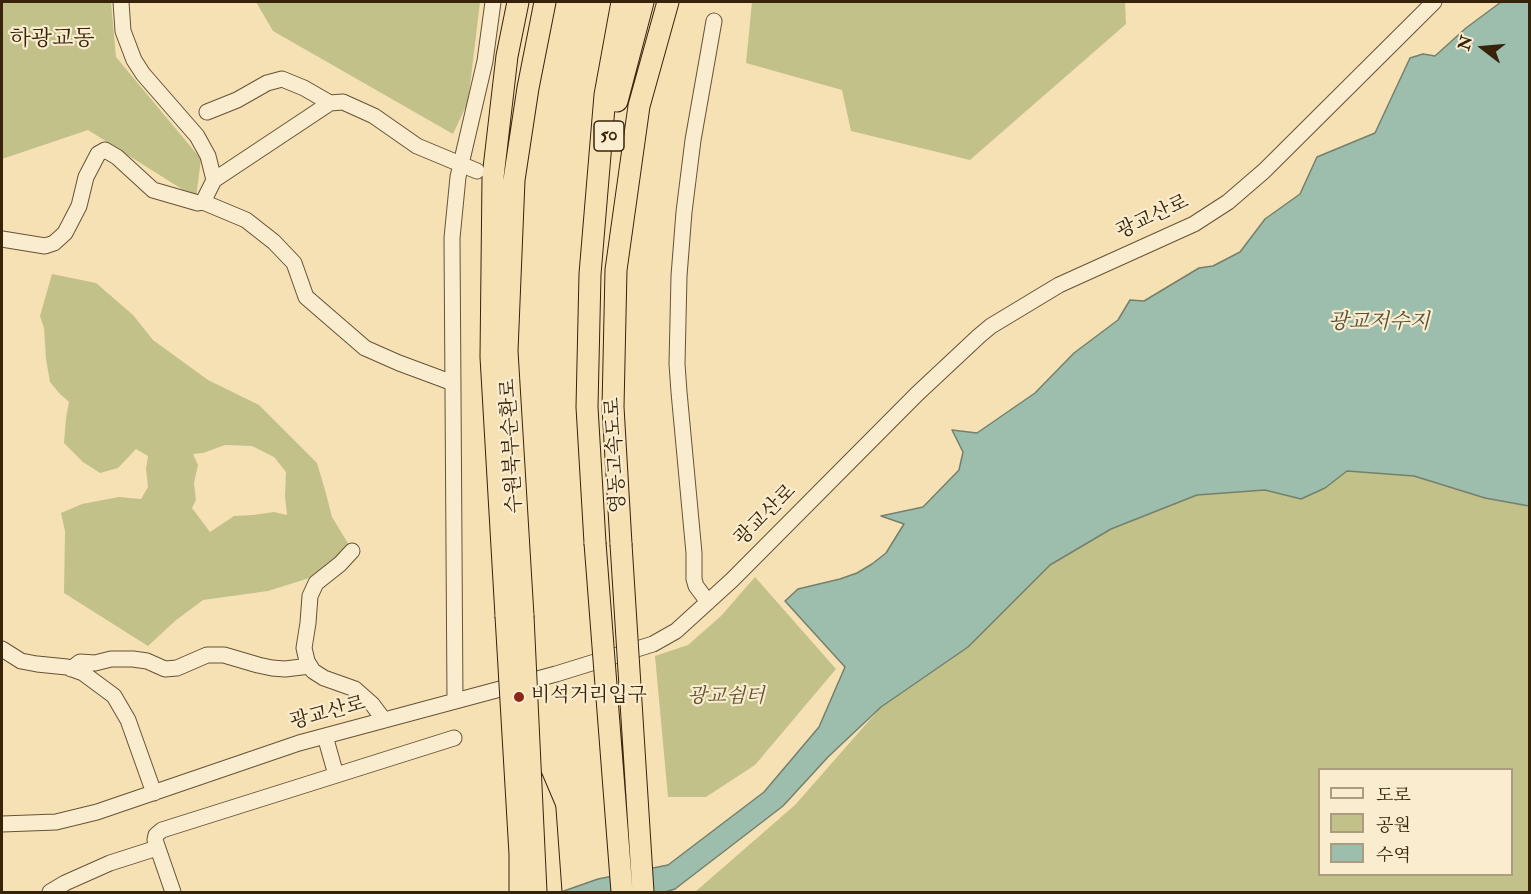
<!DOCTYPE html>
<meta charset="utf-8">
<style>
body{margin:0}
#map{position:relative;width:1531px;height:894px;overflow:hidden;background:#f6e1b5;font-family:"IM FELL Double Pica","Noto Serif KR",serif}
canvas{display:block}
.frame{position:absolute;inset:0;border:3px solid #37230a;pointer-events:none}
.legend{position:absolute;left:1318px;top:768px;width:195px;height:108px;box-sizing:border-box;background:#f9eccf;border:2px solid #ab9c80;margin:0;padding:8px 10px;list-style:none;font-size:18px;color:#37230a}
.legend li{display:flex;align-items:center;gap:12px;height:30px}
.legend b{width:30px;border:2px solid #ab9c80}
.north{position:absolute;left:1453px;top:18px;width:60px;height:60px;-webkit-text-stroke:4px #f9eccf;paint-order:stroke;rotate:286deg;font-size:16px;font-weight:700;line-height:24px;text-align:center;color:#37230a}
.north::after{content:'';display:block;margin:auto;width:21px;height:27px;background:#37230a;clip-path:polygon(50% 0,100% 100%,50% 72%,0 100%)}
</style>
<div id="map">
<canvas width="1531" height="894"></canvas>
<div class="frame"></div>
<ul class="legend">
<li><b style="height:8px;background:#f9eccf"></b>도로</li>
<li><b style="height:16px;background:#c2c18a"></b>공원</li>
<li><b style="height:16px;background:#9dbead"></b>수역</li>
</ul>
<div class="north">N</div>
</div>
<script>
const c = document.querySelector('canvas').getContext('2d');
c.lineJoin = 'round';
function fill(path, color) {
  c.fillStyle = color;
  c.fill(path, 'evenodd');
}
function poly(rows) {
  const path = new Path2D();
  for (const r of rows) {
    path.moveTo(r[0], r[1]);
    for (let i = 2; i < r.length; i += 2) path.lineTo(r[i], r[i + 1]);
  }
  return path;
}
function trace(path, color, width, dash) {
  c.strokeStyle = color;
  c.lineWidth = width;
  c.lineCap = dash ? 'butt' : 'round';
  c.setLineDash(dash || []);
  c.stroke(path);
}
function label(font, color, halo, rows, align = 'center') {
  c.font = font + ' "IM FELL Double Pica","Noto Serif KR",serif';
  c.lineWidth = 4.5;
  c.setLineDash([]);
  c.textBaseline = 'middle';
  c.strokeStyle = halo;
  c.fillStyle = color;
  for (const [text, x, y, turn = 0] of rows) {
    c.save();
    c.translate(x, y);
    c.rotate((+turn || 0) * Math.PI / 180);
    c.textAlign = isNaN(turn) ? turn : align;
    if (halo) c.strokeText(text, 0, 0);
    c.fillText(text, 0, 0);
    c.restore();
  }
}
fill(poly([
 [2,2,111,2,116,57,201,159,196,198,88,130,2,159],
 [256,2,480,2,468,102,453,134,273,31],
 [752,2,1125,2,1126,24,970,160,851,131,842,90,746,63],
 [52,274,96,283,133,315,153,340,208,380,259,405,317,463,325,490,332,517,349,545,322,574,268,591,203,600,175,621,148,646,64,593,65,531,61,513,82,504,119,497,141,499,148,487,146,469,148,456,136,449,118,468,100,473,83,462,64,443,66,418,69,402,59,393,50,382,46,359,44,328,40,316],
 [225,445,252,446,274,457,286,472,285,496,287,515,274,512,253,515,234,516,210,532,192,508,196,500,194,483,198,465,193,454,203,453],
 [1347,471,1414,476,1485,498,1529,506,1529,892,695,892,795,805,881,707,968,647,1050,565,1111,529,1197,495,1265,490,1301,499,1325,488],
 [1320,770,1512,770,1512,874,1320,874],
 [755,577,836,669,755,765,706,797,668,797,655,656,688,645,721,616]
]), '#c2c18a');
const water = poly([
 [1501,2,1529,2,1529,506,1485,498,1414,476,1347,471,1325,488,1301,499,1265,490,1197,495,1111,529,1050,565,968,647,881,707,828,757,783,806,675,889,665,892,561,892,598,879,668,865,764,792,819,727,845,667,785,601,798,589,840,579,857,573,872,564,886,553,904,524,881,516,923,507,959,470,963,452,952,430,977,433,1035,393,1074,353,1118,320,1130,300,1144,301,1199,268,1213,266,1240,252,1265,219,1300,194,1317,157,1375,133,1410,58,1423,54,1435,56,1466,28,1501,2]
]);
fill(water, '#9dbead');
trace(water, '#74806c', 1.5);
const minor = poly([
 [121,2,123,31,134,60,143,74,197,136,208,156,214,180],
 [207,112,237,100,267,83,282,79,304,88,330,103],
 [203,202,246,220,274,242,294,263,306,297,365,348,399,363,453,383],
 [2,239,45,246,54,243,65,233,79,206,86,177,98,154,105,150,117,157,153,190,198,203,203,202,214,180,330,103,343,102,374,116,417,146,477,171],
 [352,551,340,564,316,583,310,596,308,623,304,648,307,661,313,671,324,678,355,689,372,704,384,720],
 [708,602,696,586,694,579,694,553,679,392,677,364,679,276,684,212,693,140,714,21],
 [2,649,21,661,37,664,67,667,83,673,114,696,128,720,154,793],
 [71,669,80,662,95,663,111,659,133,659,147,661,165,669,177,668,207,655,224,655,258,665,272,668,285,669,310,666],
 [455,701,452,238,458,177,485,61,493,2],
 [325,736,336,775],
 [2,824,56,822,97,812,299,743,556,674,653,644,676,631,732,580,917,394,979,336,991,326,1059,285,1194,224,1228,202,1264,171,1434,2],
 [50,892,65,883,110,863,157,848],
 [173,892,155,840,156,835,162,830,454,738]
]);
const highway = poly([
 [617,101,643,2],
 [595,543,587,407,590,274,605,95,622,2],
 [621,544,613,407,616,270,639,106,668,2],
 [506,616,491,357,493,177,507,56,518,2],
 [523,616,507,351,514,180,528,88,545,2],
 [531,776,545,809,551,892]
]);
trace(minor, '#675235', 17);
trace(highway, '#37230a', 23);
trace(minor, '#f9eccf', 15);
trace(highway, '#f6e1b5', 21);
const highwayBridge = poly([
 [595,543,622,892],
 [621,544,643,892],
 [506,616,520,854,520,892],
 [523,616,536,892]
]);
trace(highwayBridge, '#37230a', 23, []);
trace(highwayBridge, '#f6e1b5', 21);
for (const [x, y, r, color] of [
 [519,697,6,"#8f2418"]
]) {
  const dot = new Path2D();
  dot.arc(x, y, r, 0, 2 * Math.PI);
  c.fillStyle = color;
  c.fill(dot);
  trace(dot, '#f9eccf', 2);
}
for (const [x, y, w] of [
 [609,136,30]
]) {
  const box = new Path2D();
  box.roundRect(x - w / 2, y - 15, w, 30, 4.5);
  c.fillStyle = '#f9eccf';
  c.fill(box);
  trace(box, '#37230a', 1.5);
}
label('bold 18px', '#37230a', null, [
 ["50",609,136]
]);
label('20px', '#37230a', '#f9eccf', [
 ["광교산로",1153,218,-25],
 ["수원북부순환로",513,446,-93],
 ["영동고속도로",617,455,-93],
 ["광교산로",766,516,-45],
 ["광교산로",328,714,-15]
]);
label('20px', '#37230a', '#f9eccf', [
 ["비석거리입구",531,697]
], 'left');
label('italic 20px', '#615230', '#f9eccf', [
 ["광교쉼터",726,698]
]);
label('italic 21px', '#56523b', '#f9eccf', [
 ["광교저수지",1379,323]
]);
label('22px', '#37230a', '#f9eccf', [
 ["하광교동",52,40]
]);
</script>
